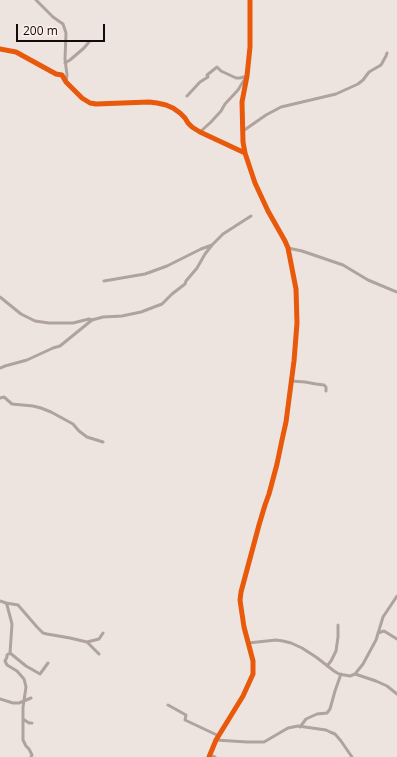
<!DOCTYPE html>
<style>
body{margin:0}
#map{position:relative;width:397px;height:757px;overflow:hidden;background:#eee4df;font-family:"Open Sans",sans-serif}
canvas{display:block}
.scale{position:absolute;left:16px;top:24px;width:89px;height:18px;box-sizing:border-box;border:2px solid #110b09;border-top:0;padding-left:5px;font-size:12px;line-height:14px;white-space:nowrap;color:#110b09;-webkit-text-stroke:3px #feefe9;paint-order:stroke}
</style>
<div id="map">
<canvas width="397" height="757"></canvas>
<div class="scale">200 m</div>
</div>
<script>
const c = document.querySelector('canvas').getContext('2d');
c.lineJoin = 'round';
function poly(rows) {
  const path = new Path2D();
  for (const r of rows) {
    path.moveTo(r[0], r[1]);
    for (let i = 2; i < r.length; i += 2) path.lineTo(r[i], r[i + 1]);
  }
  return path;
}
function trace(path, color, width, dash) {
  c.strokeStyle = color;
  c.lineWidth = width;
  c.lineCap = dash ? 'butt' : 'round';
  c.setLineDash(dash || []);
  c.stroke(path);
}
trace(poly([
 [36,0,53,17,63,24,66,33,65,59,67,75,66,82],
 [0,49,16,52,56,74,62,75,66,82,82,98,90,103,96,104,149,102,157,103,166,105,173,108,180,113,185,118,188,123,192,127,200,132,245,153],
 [65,63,70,60,84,48,89,42],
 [187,96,200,82,208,77,207,75,217,67,221,71,236,78,240,78,247,76],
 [243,131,266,115,281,107,336,94,358,84,363,80,369,72,381,65,386,56,387,53],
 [200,132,211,122,221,111,225,104,238,90,246,77],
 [288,248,302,251,343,265,368,280,397,292],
 [104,281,145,274,167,266,201,249,212,245,223,234,251,216],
 [0,297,21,314,35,321,49,323,73,323,89,319,92,320,103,317,122,316,141,312,162,304,172,294,185,284,186,281,197,268,205,254,212,245],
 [0,368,5,366,27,360,53,348,60,346,92,320],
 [291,381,305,382,316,384,324,385,326,387,326,391],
 [0,398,4,397,12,404,33,406,41,408,51,412,73,424,79,431,87,437,103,442],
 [0,601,6,603,7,605,12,624,10,653,7,655,7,657,5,661,7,665,17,671,24,679,26,687,23,707,23,740,26,746,29,749,32,755,31,757],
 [6,603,18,605,37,627,43,633,47,634,70,638,87,642,99,654],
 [378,633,384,631,397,639],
 [87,642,99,639,103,633],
 [248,643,276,640,283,641,291,643,302,648,316,657,334,671,339,674,350,676,355,674,376,681,387,686,397,694],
 [10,653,26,666,40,674,48,663],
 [327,666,331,661,336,651,338,637,338,625],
 [355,674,363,664,376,640,383,617,397,596],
 [0,699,13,703,19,703,31,698],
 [168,705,186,715,185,720,219,736],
 [23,719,29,723,32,723],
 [300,727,306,719,317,714,327,713,330,709,335,691,341,674],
 [216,740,247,742,264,742,288,728,298,726,326,730,330,732,335,734,341,741,352,757],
 [209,755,215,757],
 [209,757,216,740,243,696,253,674,253,661,244,627,241,607,240,600,241,592,259,525,265,505,269,494,277,464,282,440,286,422,294,361,297,323,296,289,288,248,285,241,268,211,255,183,245,153,243,142,242,102,247,76,250,47,250,0]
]), '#b0a39d', 3);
trace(poly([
 [0,49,16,52,56,74,62,75,66,82,82,98,90,103,96,104,149,102,157,103,166,105,173,108,180,113,185,118,188,123,192,127,200,132,245,153],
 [209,757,216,740,243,696,253,674,253,661,244,627,241,607,240,600,241,592,259,525,265,505,269,494,277,464,282,440,286,422,294,361,297,323,296,289,288,248,285,241,268,211,255,183,245,153,243,142,242,102,247,76,250,47,250,0]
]), '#e8590c', 5);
</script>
